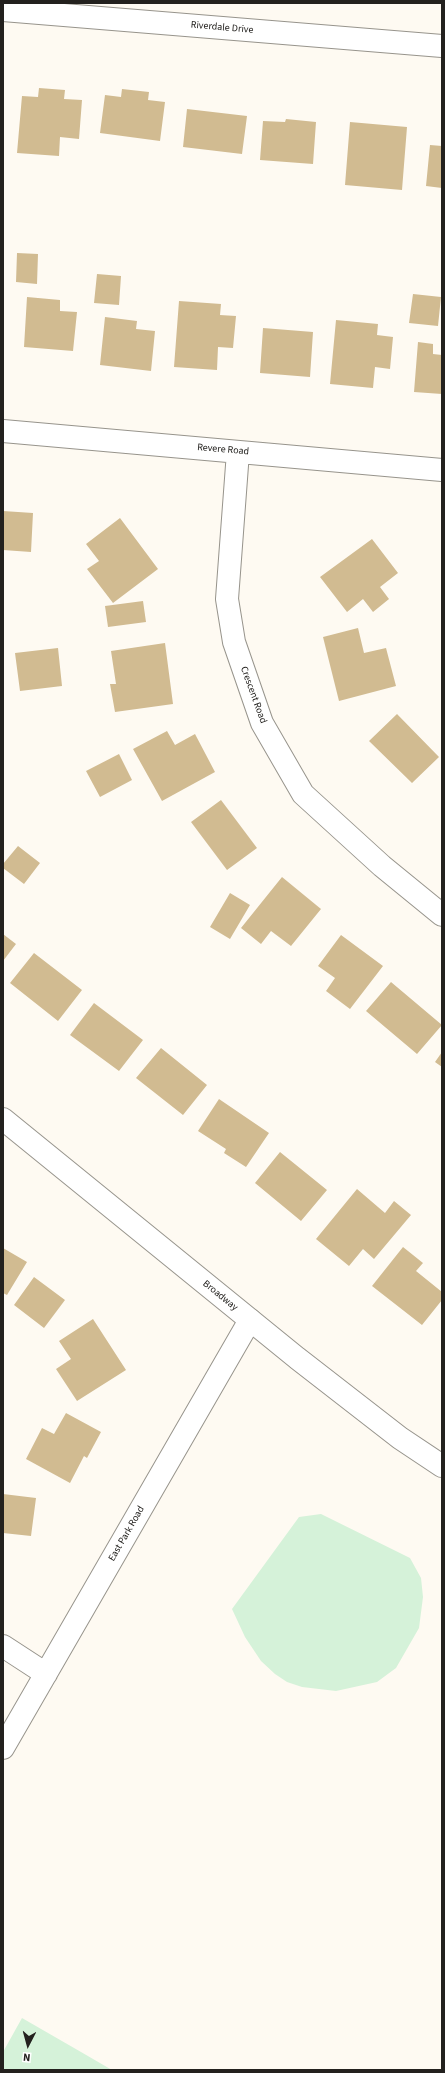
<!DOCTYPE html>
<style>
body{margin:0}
#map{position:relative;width:445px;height:2073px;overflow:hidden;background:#fefaf2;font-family:"Source Sans 3",sans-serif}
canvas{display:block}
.frame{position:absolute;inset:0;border:4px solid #23211e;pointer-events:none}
.north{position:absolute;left:8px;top:2025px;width:40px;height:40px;-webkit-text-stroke:3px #fff;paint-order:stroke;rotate:186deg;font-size:11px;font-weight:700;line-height:16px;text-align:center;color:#23211e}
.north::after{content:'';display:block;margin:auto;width:14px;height:18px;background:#23211e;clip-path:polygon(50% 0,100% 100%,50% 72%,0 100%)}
</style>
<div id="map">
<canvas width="445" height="2073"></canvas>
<div class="frame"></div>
<div class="north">N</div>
</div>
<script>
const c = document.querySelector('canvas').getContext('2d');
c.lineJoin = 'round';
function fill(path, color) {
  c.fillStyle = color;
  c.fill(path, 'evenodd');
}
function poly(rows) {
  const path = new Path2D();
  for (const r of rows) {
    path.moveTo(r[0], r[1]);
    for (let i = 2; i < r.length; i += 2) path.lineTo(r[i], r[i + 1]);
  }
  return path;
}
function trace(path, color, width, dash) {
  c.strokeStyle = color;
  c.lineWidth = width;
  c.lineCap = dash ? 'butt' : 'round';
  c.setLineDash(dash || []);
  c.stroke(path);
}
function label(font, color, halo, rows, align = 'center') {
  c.font = font + ' "Source Sans 3",sans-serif';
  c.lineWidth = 3;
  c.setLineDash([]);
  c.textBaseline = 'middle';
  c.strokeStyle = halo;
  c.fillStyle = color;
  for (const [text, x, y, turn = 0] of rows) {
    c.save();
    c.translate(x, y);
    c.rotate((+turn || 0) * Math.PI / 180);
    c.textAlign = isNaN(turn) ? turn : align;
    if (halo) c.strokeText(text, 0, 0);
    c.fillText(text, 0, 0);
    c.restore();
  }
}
fill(poly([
 [321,1514,410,1558,421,1578,423,1597,419,1628,396,1668,377,1682,336,1691,302,1687,287,1682,275,1674,261,1661,245,1637,232,1609,299,1517],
 [22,2018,81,2052,112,2070,3,2070,3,2052]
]), '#d5f2d9');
fill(poly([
 [39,88,65,90,64,99,82,100,79,139,60,137,59,156,17,153,22,96,38,97],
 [122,89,149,92,148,100,165,102,160,141,100,133,105,95,121,97],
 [187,109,247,116,242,154,183,147],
 [286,119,316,122,313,164,260,160,263,121,285,122],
 [350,122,407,127,402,190,345,185],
 [430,145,442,146,442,188,426,186],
 [17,253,38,254,37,284,16,282],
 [97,274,121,276,119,305,94,303],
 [413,294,441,297,438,326,409,323],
 [27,297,60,300,60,311,77,312,73,351,24,347],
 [179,301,221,304,220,315,236,316,233,348,218,347,217,370,174,367],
 [105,317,137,321,136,329,155,331,151,371,100,365],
 [336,320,378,324,377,335,393,337,390,369,375,367,373,388,330,384],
 [263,328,313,332,310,377,260,373],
 [418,342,433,344,433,354,442,355,442,394,414,392],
 [3,511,33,513,31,552,3,550],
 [120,518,158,569,113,603,87,569,99,561,86,544],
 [372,539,398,573,380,587,389,599,373,612,363,599,347,612,320,577],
 [143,601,146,622,108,627,105,606],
 [358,628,364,653,386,648,396,686,339,701,323,637],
 [165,643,173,704,115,712,110,684,116,684,111,651],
 [58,648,62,686,20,691,15,653],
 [397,714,439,757,412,783,369,741],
 [167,731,175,745,195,734,215,772,162,801,133,749],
 [119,754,132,780,100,797,86,771],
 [221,800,257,848,227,870,191,822],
 [18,846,40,863,24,884,3,868,3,864],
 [282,877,321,909,291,946,271,931,261,944,241,928],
 [230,893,250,905,230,939,210,927],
 [3,934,16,944,3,961],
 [341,935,383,966,350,1009,326,991,335,978,318,966],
 [34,953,82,990,58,1021,10,983],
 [391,982,442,1025,417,1054,366,1011],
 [94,1003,143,1040,119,1071,70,1035],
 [161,1048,207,1085,183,1115,136,1078],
 [442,1052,442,1067,435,1062],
 [219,1099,269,1133,246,1167,224,1153,226,1149,198,1131],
 [280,1152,327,1190,301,1221,255,1183],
 [357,1189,385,1213,394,1201,411,1215,374,1259,363,1249,349,1266,316,1239],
 [403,1247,423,1263,416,1271,442,1292,442,1300,422,1325,372,1286],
 [3,1248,27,1262,7,1295,3,1293],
 [34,1277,65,1300,44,1328,14,1305],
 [93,1319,126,1370,77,1401,56,1369,71,1359,59,1341],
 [66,1413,101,1432,87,1458,84,1456,70,1483,26,1459,42,1428,54,1434],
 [3,1494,36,1498,31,1536,3,1533]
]), '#d1bb91');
const minor = poly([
 [3,10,442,46],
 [3,431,442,470],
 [238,452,227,599,234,642,262,723,303,794,382,866,442,915],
 [3,1646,46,1674],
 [3,1748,250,1320]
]);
const tertiary = poly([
 [3,1119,297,1358,400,1438,442,1466]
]);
trace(minor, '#97948c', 24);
trace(tertiary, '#97948c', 24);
trace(minor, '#fff', 22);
trace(tertiary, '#fff', 22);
label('10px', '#23211e', '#fff', [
 ["Riverdale Drive",222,28,5],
 ["Revere Road",223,450,5],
 ["Crescent Road",253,695,70],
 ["Broadway",220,1296,39],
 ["East Park Road",127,1534,-60]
]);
</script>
